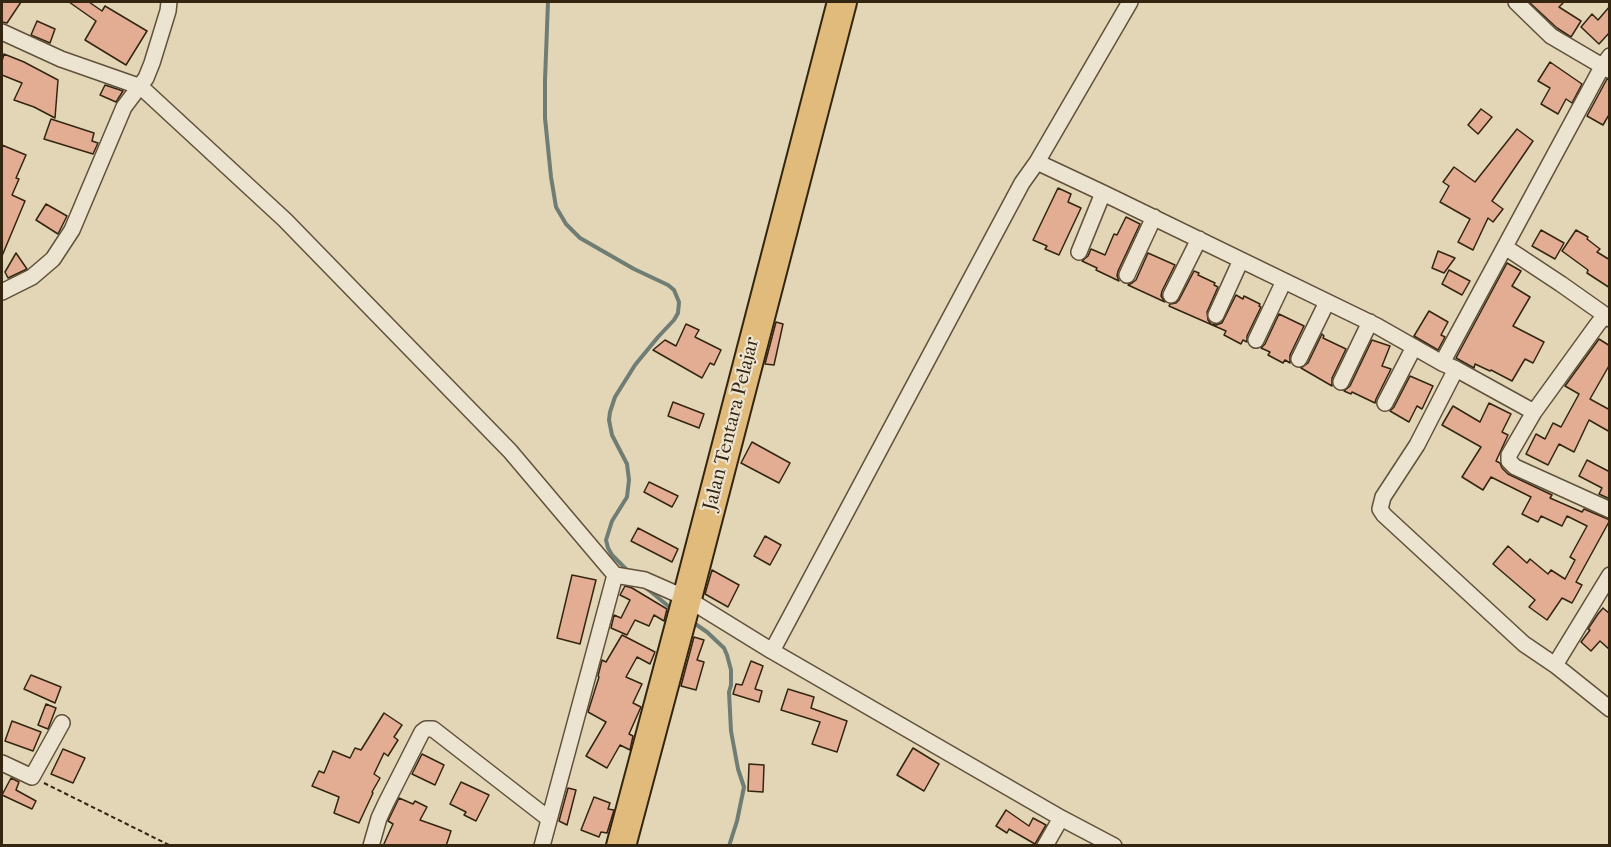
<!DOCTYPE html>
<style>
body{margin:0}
#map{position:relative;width:1611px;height:847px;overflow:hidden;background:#e2d6b7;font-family:"IM FELL French Canon",serif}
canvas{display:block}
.frame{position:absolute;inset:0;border:3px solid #342511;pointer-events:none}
</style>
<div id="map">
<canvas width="1611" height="847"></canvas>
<div class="frame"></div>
</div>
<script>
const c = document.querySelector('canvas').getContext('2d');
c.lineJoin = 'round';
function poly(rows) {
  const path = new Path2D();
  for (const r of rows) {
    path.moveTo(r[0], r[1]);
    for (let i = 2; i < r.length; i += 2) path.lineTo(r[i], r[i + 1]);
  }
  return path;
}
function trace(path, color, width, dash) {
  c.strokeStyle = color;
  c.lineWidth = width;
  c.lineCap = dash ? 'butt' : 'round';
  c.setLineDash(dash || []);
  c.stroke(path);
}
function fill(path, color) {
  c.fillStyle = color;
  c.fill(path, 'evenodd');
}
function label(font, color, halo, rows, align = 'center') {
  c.font = font + ' "IM FELL French Canon",serif';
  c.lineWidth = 4.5;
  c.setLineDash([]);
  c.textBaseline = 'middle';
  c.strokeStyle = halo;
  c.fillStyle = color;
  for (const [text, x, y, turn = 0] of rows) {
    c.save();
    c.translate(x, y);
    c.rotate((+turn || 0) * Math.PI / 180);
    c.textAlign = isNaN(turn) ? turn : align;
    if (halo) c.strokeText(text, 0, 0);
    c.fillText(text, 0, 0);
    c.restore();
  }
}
trace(poly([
 [548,2,545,80,545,118,551,177,556,207,566,224,580,238,634,269,668,285,674,290,679,302,678,313,674,320,658,337,635,365,615,397,610,412,609,420,612,435,627,464,629,480,627,497,612,521,606,540,608,548,612,555,629,572],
 [645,587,672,609],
 [691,621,707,632,724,648,727,655,731,670,731,685,729,692,731,731,738,769,744,787,737,821,729,846]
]), '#6f7d74', 4);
const building = poly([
 [2,2,21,2,7,23,2,22,2,2],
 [69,2,89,2,102,11,105,6,147,31,126,65,85,40,96,21,69,2],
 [1529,2,1564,2,1559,7,1581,21,1571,37,1557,28,1529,2],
 [1610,6,1610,32,1599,44,1581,27,1592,14,1598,20,1610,6],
 [37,21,55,29,50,43,31,35,37,21],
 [4,54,24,62,58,80,55,118,34,107,14,100,22,83,2,75,2,61,4,54],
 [1550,62,1582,84,1572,103,1566,99,1558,114,1541,104,1550,88,1538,81,1550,62],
 [1607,79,1610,80,1610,113,1603,125,1587,116,1607,79],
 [105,85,123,91,116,102,100,95,105,85],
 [1481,109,1492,117,1478,134,1468,125,1481,109],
 [51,119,94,133,92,141,98,143,93,154,44,139,51,119],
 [1517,129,1533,141,1492,201,1503,209,1493,222,1488,218,1473,250,1458,242,1470,219,1440,202,1449,186,1443,182,1454,167,1475,182,1517,129],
 [2,145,26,155,16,178,19,179,12,195,25,201,2,256,2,145],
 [1058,188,1071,194,1068,202,1081,208,1059,255,1045,249,1047,246,1033,240,1058,188],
 [46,204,67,216,58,234,36,220,46,204],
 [1126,217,1140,224,1118,271,1117,276,1119,281,1096,270,1097,268,1082,261,1088,256,1091,249,1105,255,1114,234,1117,235,1126,217],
 [1541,230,1564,243,1555,259,1532,246,1541,230],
 [1576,230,1588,237,1587,239,1600,249,1597,252,1610,260,1610,288,1587,273,1588,270,1562,251,1576,230],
 [1438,251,1455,258,1444,273,1432,268,1438,251],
 [16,253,27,269,8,278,5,272,16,253],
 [1148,253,1175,265,1162,291,1161,296,1165,302,1128,285,1132,283,1136,280,1148,253],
 [1507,263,1521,271,1512,286,1530,297,1513,326,1544,342,1533,363,1525,359,1512,381,1491,370,1490,371,1475,364,1474,368,1456,358,1507,263],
 [1449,270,1470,281,1462,295,1442,284,1449,270],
 [1194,271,1199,273,1198,275,1215,283,1214,285,1218,287,1207,312,1208,320,1211,324,1216,325,1222,323,1236,295,1243,299,1244,296,1260,304,1259,306,1261,307,1247,336,1247,342,1243,340,1241,344,1224,335,1226,331,1169,306,1170,304,1176,303,1179,300,1194,271],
 [1429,311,1448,322,1441,335,1445,337,1438,350,1414,336,1429,311],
 [1279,314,1304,326,1290,355,1290,363,1285,360,1283,363,1268,355,1270,352,1261,348,1265,344,1279,314],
 [776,322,783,324,774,365,765,364,776,322],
 [686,324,699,330,695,337,721,350,714,365,710,363,702,378,653,350,665,340,676,346,686,324],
 [1322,334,1324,336,1323,338,1346,349,1332,378,1332,386,1301,368,1308,363,1322,334],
 [1599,339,1610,346,1610,364,1590,399,1610,410,1610,432,1589,420,1574,452,1559,444,1548,465,1526,454,1536,434,1545,439,1553,423,1561,427,1579,394,1565,386,1599,339],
 [1372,340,1390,346,1382,366,1391,369,1376,399,1375,403,1352,392,1351,394,1344,391,1350,386,1372,340],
 [1410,376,1433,386,1422,409,1417,406,1409,422,1390,411,1394,407,1410,376],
 [673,402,704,414,699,428,668,416,673,402],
 [1489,403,1511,414,1502,432,1508,435,1496,461,1500,463,1502,468,1508,474,1552,495,1550,498,1582,512,1584,509,1610,520,1576,582,1582,585,1572,603,1562,598,1547,620,1529,607,1535,600,1493,564,1508,546,1527,563,1530,559,1548,574,1551,570,1565,579,1575,560,1570,557,1587,526,1567,516,1562,526,1541,516,1538,522,1522,514,1531,497,1491,477,1483,490,1462,477,1481,447,1442,425,1453,406,1480,422,1489,403],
 [752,442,790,463,779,483,741,463,752,442],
 [1587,460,1610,472,1610,499,1599,494,1602,488,1579,476,1587,460],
 [649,482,678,496,672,507,644,492,649,482],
 [638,528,678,549,672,562,631,541,638,528],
 [765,536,781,545,770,565,754,556,765,536],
 [712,570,739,585,728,607,705,594,712,570],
 [572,575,596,580,580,644,557,638,572,575],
 [625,586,632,588,667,609,664,621,654,615,649,626,635,620,627,635,611,628,614,615,621,618,630,600,620,595,625,586],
 [1603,608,1610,614,1610,650,1600,641,1591,651,1581,642,1590,630,1588,629,1598,614,1603,608],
 [622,635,655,652,650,664,637,657,626,677,642,684,633,703,641,707,629,734,633,736,630,750,620,745,607,768,586,756,606,722,588,712,599,677,598,676,602,660,606,662,622,635],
 [694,637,704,640,697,660,704,662,696,690,681,686,694,637],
 [751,661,763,666,755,689,762,691,759,702,733,694,736,684,742,685,751,661],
 [31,675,61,687,55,703,24,689,31,675],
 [788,689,814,697,811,708,847,721,837,752,812,744,820,722,781,710,788,689],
 [46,704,56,708,48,729,38,725,46,704],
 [384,713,402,725,394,737,398,740,388,756,384,753,374,774,380,778,372,792,373,793,359,823,334,813,339,797,312,786,319,771,324,773,333,751,350,758,355,748,361,750,384,713],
 [12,721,41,732,33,751,5,741,12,721],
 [913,748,939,764,924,791,897,775,913,748],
 [63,749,85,758,73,783,51,774,63,749],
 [422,754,444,765,435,785,412,774,422,754],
 [749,764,764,765,763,792,748,791,749,764],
 [11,778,19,782,16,790,36,801,32,809,2,795,11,778],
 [461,782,489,795,476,821,464,815,466,812,450,804,461,782],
 [568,788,576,790,567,825,559,821,568,788],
 [594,797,610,803,608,809,614,810,607,833,601,832,599,837,581,830,594,797],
 [399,798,413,804,415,801,427,807,420,820,451,831,446,846,383,846,393,824,388,821,399,798],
 [1006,810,1029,826,1033,818,1046,825,1035,844,1009,829,1007,833,996,826,1006,810]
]);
fill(building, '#e2ad93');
trace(building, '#342511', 1.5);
const street = poly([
 [1516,2,1551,36,1609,70],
 [2,32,61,59,141,87,285,220,510,451,615,575,645,580,686,598,772,651,1061,818,1114,846],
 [1037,162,1130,2],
 [1505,247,1561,284,1605,315],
 [1079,252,1103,193],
 [1127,275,1154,217],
 [2,292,32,277,53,259,72,230,124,107,146,78,152,63,168,11,169,2],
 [1171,295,1199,239],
 [1216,315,1241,260],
 [1610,319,1605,315,1597,325,1534,412,1509,455,1509,461,1515,467,1610,510],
 [1256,340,1284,281],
 [1299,359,1327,302],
 [1442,363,1602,67,1610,56],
 [1456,369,1417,445,1383,497,1380,509,1384,515,1524,644,1555,665,1610,709],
 [1341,382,1370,322],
 [1385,403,1414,347],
 [772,651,1022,183,1037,162,1103,193,1377,326,1442,363,1456,369,1534,412],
 [1555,665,1610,575],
 [2,763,32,777,62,723],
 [371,846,379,818,386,803,422,732,426,729,433,729,549,819],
 [542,846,615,575],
 [1045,846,1061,818]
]);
const highway = poly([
 [621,846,685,606,842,2]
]);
trace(street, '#60513a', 18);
trace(highway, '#342511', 32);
trace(poly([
 [44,783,171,846]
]), '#342511', 2, [4.5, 3]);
trace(street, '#ece4d0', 15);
trace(highway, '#e1bb7c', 28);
label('20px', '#342511', '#ece4d0', [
 ["Jalan Tentara Pelajar",732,424,-76]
]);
</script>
